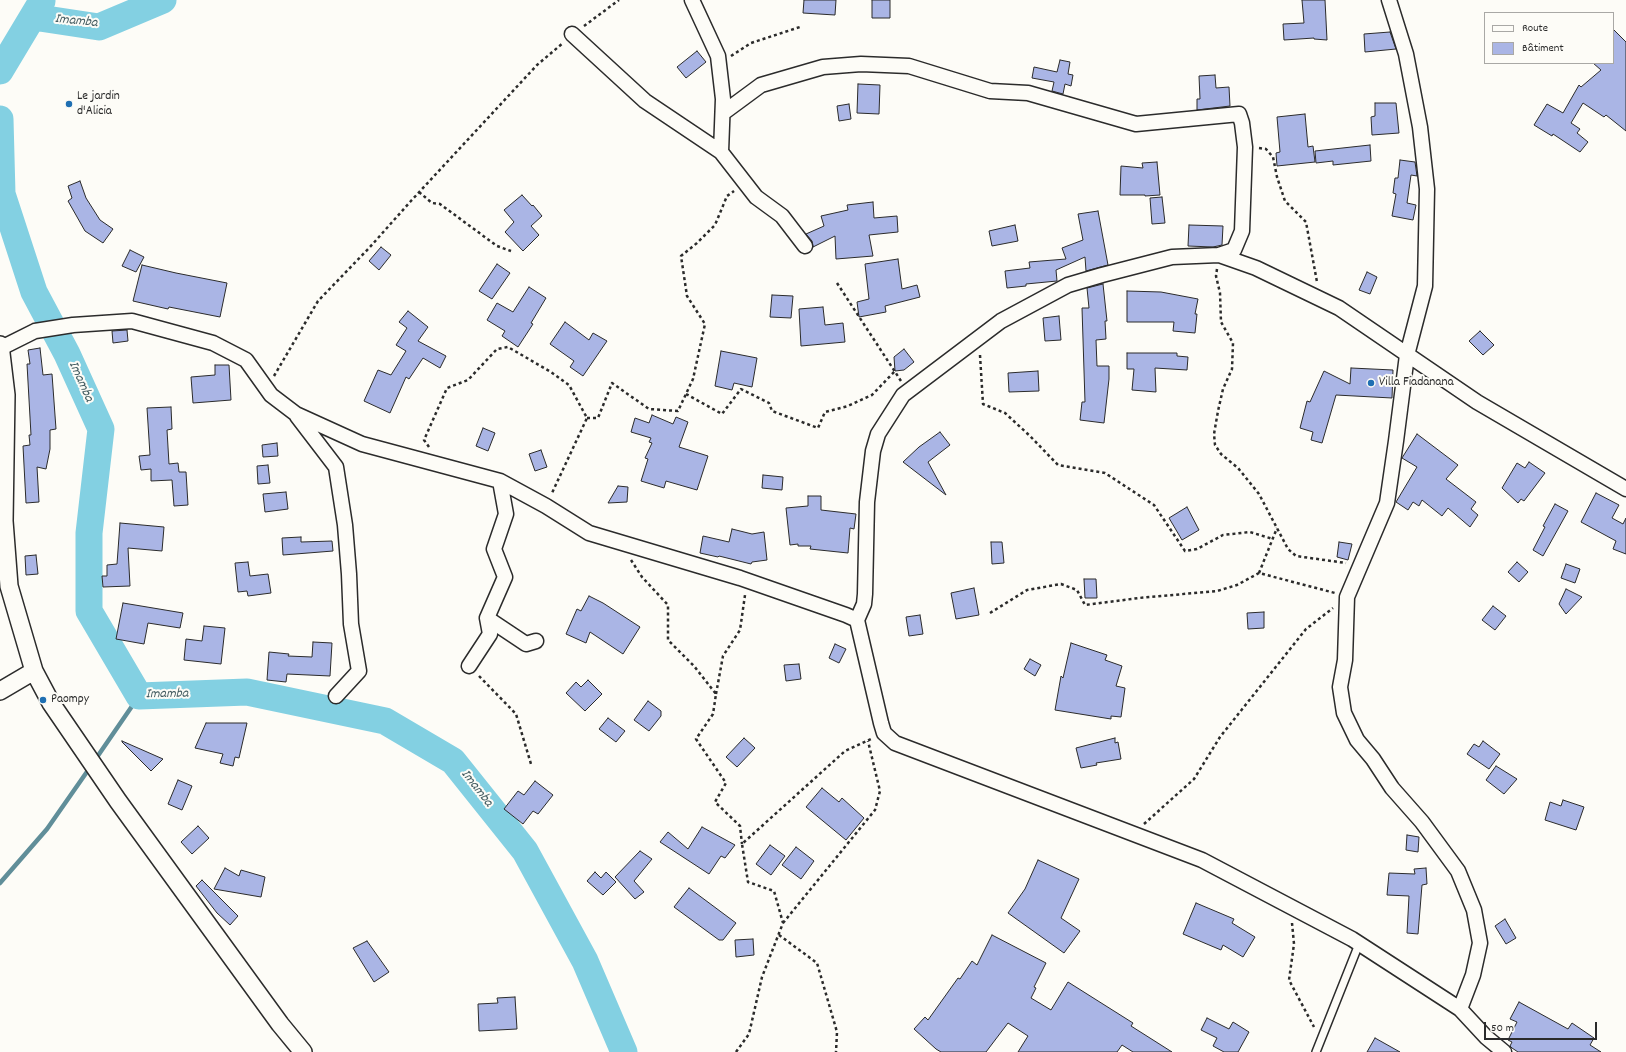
<!DOCTYPE html>
<meta charset="utf-8">
<style>
body{margin:0}
#map{position:relative;width:1626px;height:1052px;overflow:hidden;background:#fdfcf7;font-family:Dekko,sans-serif}
canvas{display:block}
.legend{position:absolute;left:1484px;top:12px;width:130px;height:52px;box-sizing:border-box;background:#fdfcf7;border:1px solid #a9a8a5;margin:0;padding:5px 7px;list-style:none;font-size:12px;color:#2b2b2b}
.legend li{display:flex;align-items:center;gap:8px;height:20px}
.legend b{width:20px;border:1px solid #a9a8a5}
.scale{position:absolute;left:1484px;top:1022px;width:113px;height:18px;box-sizing:border-box;border:2px solid #2b2b2b;border-top:0;padding-left:5px;font-size:12px;line-height:14px;white-space:nowrap;color:#2b2b2b;-webkit-text-stroke:3px #fdfcf7;paint-order:stroke}
</style>
<div id="map">
<canvas width="1626" height="1052"></canvas>
<ul class="legend">
<li><b style="height:5px;background:#fdfcf7"></b>Route</li>
<li><b style="height:11px;background:#aab5e5"></b>Bâtiment</li>
</ul>
<div class="scale">50 m</div>
</div>
<script>
const c = document.querySelector('canvas').getContext('2d');
c.lineJoin = 'round';
function poly(rows) {
  const path = new Path2D();
  for (const r of rows) {
    path.moveTo(r[0], r[1]);
    for (let i = 2; i < r.length; i += 2) path.lineTo(r[i], r[i + 1]);
  }
  return path;
}
function trace(path, color, width, dash) {
  c.strokeStyle = color;
  c.lineWidth = width;
  c.lineCap = dash ? 'butt' : 'round';
  c.setLineDash(dash || []);
  c.stroke(path);
}
function fill(path, color) {
  c.fillStyle = color;
  c.fill(path, 'evenodd');
}
function label(font, color, halo, rows, align = 'center') {
  c.font = font + ' Dekko,sans-serif';
  c.lineWidth = 4;
  c.setLineDash([]);
  c.textBaseline = 'middle';
  c.strokeStyle = halo;
  c.fillStyle = color;
  for (const [text, x, y, turn = 0] of rows) {
    c.save();
    c.translate(x, y);
    c.rotate((+turn || 0) * Math.PI / 180);
    c.textAlign = isNaN(turn) ? turn : align;
    if (halo) c.strokeText(text, 0, 0);
    c.fillText(text, 0, 0);
    c.restore();
  }
}
trace(poly([
 [95,760,139,696],
 [0,883,47,829,91,766]
]), '#608e99', 4.5);
trace(poly([
 [33,17,99,27,163,0],
 [0,71,42,1],
 [0,119,2,194,34,292,67,354,101,429,89,533,89,611,139,696,247,692,385,721,453,761,525,851,585,961,624,1052]
]), '#83d0e2', 27);
const building = poly([
 [804,0,836,0,835,15,803,13,804,0],
 [872,0,890,0,890,18,872,18,872,0],
 [1302,0,1325,0,1327,40,1314,39,1314,38,1284,40,1283,24,1304,23,1302,0],
 [1613,29,1626,42,1626,131,1606,115,1604,117,1583,103,1571,123,1580,129,1577,133,1588,142,1580,152,1553,134,1552,136,1534,125,1547,104,1563,113,1579,85,1581,87,1601,70,1593,63,1613,63,1613,29],
 [1390,32,1396,49,1365,52,1364,34,1390,32],
 [697,51,706,62,686,78,677,67,697,51],
 [1060,60,1070,62,1068,74,1073,75,1071,86,1065,84,1063,94,1052,91,1054,82,1032,78,1034,67,1057,72,1060,60],
 [1215,75,1216,88,1229,87,1230,106,1197,110,1197,99,1200,99,1199,76,1215,75],
 [858,84,880,85,879,114,857,113,858,84],
 [1375,103,1396,103,1399,133,1372,135,1371,117,1375,116,1375,103],
 [849,104,851,119,839,121,837,106,849,104],
 [1305,114,1308,147,1313,146,1315,162,1277,166,1276,153,1280,152,1277,117,1305,114],
 [1370,145,1371,161,1333,165,1333,161,1316,163,1315,151,1370,145],
 [1400,160,1415,162,1417,176,1411,175,1407,203,1416,205,1413,220,1392,216,1396,194,1393,193,1395,178,1398,178,1400,160],
 [1157,162,1160,195,1145,196,1145,195,1120,195,1121,166,1143,168,1142,163,1157,162],
 [80,181,86,198,100,220,113,229,103,243,85,231,68,201,72,198,68,186,80,181],
 [522,195,532,206,533,205,542,216,531,226,539,235,523,251,505,232,514,222,504,210,522,195],
 [1162,197,1165,223,1152,224,1150,198,1162,197],
 [873,202,874,218,897,216,898,232,869,235,873,256,836,259,835,236,813,247,812,241,806,234,824,226,821,216,848,210,847,205,873,202],
 [1098,211,1108,265,1086,271,1085,257,1056,270,1057,281,1026,284,1026,286,1007,288,1005,271,1030,268,1029,262,1066,259,1062,248,1083,240,1078,214,1098,211],
 [1015,225,1018,241,992,246,989,231,1015,225],
 [1189,225,1223,226,1222,245,1213,247,1188,246,1189,225],
 [381,247,391,255,379,270,369,261,381,247],
 [130,250,144,257,136,272,122,266,130,250],
 [898,259,902,289,917,285,920,297,885,306,886,312,859,317,857,302,869,299,865,264,898,259],
 [497,264,510,273,492,299,479,291,497,264],
 [142,265,176,273,227,283,220,317,169,307,168,309,133,301,142,265],
 [1367,272,1377,277,1370,294,1359,290,1367,272],
 [1103,284,1107,321,1105,321,1106,339,1096,340,1097,366,1109,366,1109,379,1104,423,1080,420,1082,402,1085,402,1082,308,1089,308,1087,288,1103,284],
 [529,287,546,298,531,323,533,324,518,347,502,336,505,331,487,320,497,303,513,312,529,287],
 [1127,291,1161,292,1198,299,1195,314,1197,314,1195,333,1173,331,1174,322,1127,322,1127,291],
 [772,295,793,296,791,318,770,317,772,295],
 [823,307,825,325,843,323,845,342,801,346,799,309,823,307],
 [408,311,428,327,418,341,446,356,440,368,423,358,409,379,406,377,390,413,364,401,378,370,391,375,406,351,396,345,407,328,399,322,408,311],
 [1059,316,1061,340,1045,341,1043,318,1059,316],
 [565,322,589,340,593,333,607,341,583,376,570,367,574,361,550,344,565,322],
 [127,330,128,341,113,343,112,331,127,330],
 [1480,331,1494,345,1483,355,1469,341,1480,331],
 [40,348,43,375,52,374,56,429,50,430,50,449,46,469,37,467,39,502,26,503,23,446,30,445,29,435,31,435,27,364,30,364,28,350,40,348],
 [904,349,914,362,904,370,895,371,894,357,904,349],
 [721,351,757,358,752,387,734,383,732,390,715,386,721,351],
 [1127,353,1177,353,1177,356,1188,357,1187,370,1155,368,1156,392,1132,390,1134,369,1127,369,1127,353],
 [215,365,229,365,231,400,193,403,191,377,215,375,215,365],
 [1351,368,1393,370,1392,398,1336,395,1322,443,1311,440,1313,432,1300,428,1307,401,1310,402,1324,371,1350,384,1351,368],
 [1038,371,1039,391,1009,392,1008,373,1038,371],
 [171,407,172,429,167,430,169,464,178,463,179,472,186,472,188,505,174,506,172,480,151,481,151,469,141,470,139,456,150,455,147,408,171,407],
 [652,415,673,424,676,417,688,422,679,447,708,456,697,490,666,481,664,488,641,481,648,459,645,458,652,443,649,442,651,438,631,432,635,418,649,423,652,415],
 [483,428,495,433,488,451,476,446,483,428],
 [940,432,950,445,928,462,946,495,903,462,919,447,940,432],
 [1417,434,1458,465,1446,479,1476,502,1471,509,1478,515,1470,527,1448,508,1442,516,1422,500,1419,506,1413,502,1408,510,1396,502,1417,467,1402,458,1417,434],
 [277,443,278,456,263,457,262,445,277,443],
 [541,450,547,467,535,471,529,454,541,450],
 [1529,462,1545,473,1524,501,1521,499,1518,503,1502,488,1517,463,1525,468,1529,462],
 [268,465,270,483,258,484,257,466,268,465],
 [763,475,783,477,782,490,762,488,763,475],
 [618,486,628,487,627,502,608,503,618,486],
 [286,492,288,509,265,512,263,494,286,492],
 [1596,493,1619,505,1612,518,1623,524,1626,518,1626,554,1613,549,1616,541,1581,522,1596,493],
 [808,496,821,496,821,510,856,514,854,529,850,528,848,553,810,549,811,546,798,546,798,544,790,545,786,508,808,506,808,496],
 [1555,504,1568,511,1543,556,1533,550,1545,527,1543,526,1555,504],
 [1187,507,1199,530,1182,540,1169,518,1187,507],
 [120,523,164,527,162,551,128,548,130,586,103,587,102,576,107,576,107,565,117,564,120,523],
 [732,529,752,534,764,532,767,560,752,562,751,564,719,556,718,557,700,553,703,536,729,542,732,529],
 [301,537,301,542,332,541,333,551,283,555,282,538,301,537],
 [991,542,1002,542,1004,563,992,564,991,542],
 [1339,542,1352,544,1348,560,1337,557,1339,542],
 [36,555,38,574,26,575,25,556,36,555],
 [248,562,250,576,268,574,271,593,248,596,247,591,238,592,235,563,248,562],
 [1517,562,1528,572,1519,582,1508,572,1517,562],
 [1566,564,1580,569,1575,583,1561,578,1566,564],
 [1084,579,1096,579,1097,598,1085,598,1084,579],
 [974,588,979,615,956,619,951,593,974,588],
 [1566,589,1582,597,1566,614,1559,604,1566,589],
 [589,596,603,603,640,627,623,654,590,632,586,643,566,634,577,609,581,611,589,596],
 [123,603,183,613,180,628,148,623,144,644,116,639,123,603],
 [1493,606,1506,616,1495,630,1482,620,1493,606],
 [1264,612,1264,628,1248,629,1247,613,1264,612],
 [920,615,923,634,909,636,906,617,920,615],
 [204,626,225,628,221,664,184,660,186,639,202,641,204,626],
 [313,642,332,643,330,676,287,674,286,682,267,680,269,652,289,654,288,656,312,657,313,642],
 [1071,643,1107,655,1105,660,1122,666,1116,686,1125,688,1121,717,1111,716,1111,719,1055,710,1061,676,1063,678,1071,643],
 [835,644,846,649,839,663,829,658,835,644],
 [1030,659,1041,665,1035,676,1024,669,1030,659],
 [799,664,801,679,786,681,784,665,799,664],
 [588,680,602,694,585,711,566,693,576,682,581,687,588,680],
 [648,701,661,711,661,716,649,731,634,720,648,701],
 [608,718,625,731,616,742,599,729,608,718],
 [206,723,247,723,239,758,235,757,233,766,220,763,223,754,195,748,206,723],
 [744,738,755,748,737,767,726,757,744,738],
 [1115,738,1115,743,1118,742,1121,759,1096,763,1097,765,1081,768,1076,748,1115,738],
 [122,741,163,759,151,771,122,742,122,741],
 [1483,741,1500,754,1489,769,1467,754,1474,744,1479,747,1483,741],
 [1496,766,1517,779,1504,794,1486,780,1496,766],
 [178,780,192,786,182,810,168,804,178,780],
 [535,781,553,795,538,814,533,811,523,824,504,809,518,791,524,795,535,781],
 [822,788,839,802,842,798,864,818,846,840,806,807,822,788],
 [1563,800,1584,807,1576,830,1545,820,1550,802,1561,806,1563,800],
 [198,826,209,838,192,854,181,842,198,826],
 [702,827,735,845,725,858,721,856,709,874,660,842,668,832,688,849,702,827],
 [1407,835,1419,837,1418,852,1406,850,1407,835],
 [770,845,785,856,771,875,756,864,770,845],
 [796,847,814,861,801,879,782,865,796,847],
 [640,851,652,859,634,881,644,892,635,899,615,877,640,851],
 [1038,860,1079,879,1061,918,1080,931,1064,953,1008,913,1025,889,1038,860],
 [225,868,239,876,241,870,265,877,261,897,214,889,225,868],
 [1426,868,1427,884,1422,885,1418,934,1407,933,1409,896,1387,895,1389,873,1415,874,1414,869,1426,868],
 [595,872,601,878,606,872,616,882,603,895,587,881,595,872],
 [202,880,238,916,230,925,217,913,196,886,202,880],
 [689,888,736,923,723,940,719,940,674,907,689,888],
 [1196,903,1234,919,1232,923,1255,937,1243,957,1223,945,1221,950,1183,934,1196,903],
 [1505,919,1516,938,1506,944,1495,926,1505,919],
 [992,935,1046,963,1034,987,1036,988,1031,998,1051,1010,1068,982,1133,1023,1131,1026,1172,1052,1133,1052,1122,1045,1117,1052,1018,1052,1028,1036,1008,1023,986,1052,941,1052,936,1049,914,1029,925,1017,928,1020,958,978,960,979,972,961,977,965,992,935],
 [753,939,754,955,736,957,735,940,753,939],
 [367,941,389,972,374,982,353,948,367,941],
 [515,997,517,1029,479,1031,478,1004,498,1003,497,998,515,997],
 [1519,1002,1568,1029,1572,1023,1594,1038,1590,1045,1601,1052,1518,1052,1512,1048,1510,1046,1512,1042,1508,1040,1517,1022,1510,1019,1519,1002],
 [1207,1018,1229,1029,1233,1022,1249,1032,1238,1052,1224,1052,1213,1046,1217,1038,1201,1030,1207,1018],
 [1375,1038,1400,1052,1367,1052,1375,1038]
]);
fill(building, '#aab5e5');
trace(building, '#2b2b2b', 1);
const service = poly([
 [1316,1052,1359,944]
]);
const minor = poly([
 [692,0,718,56,723,99,721,152],
 [1389,0,1406,54,1420,127,1427,189,1425,286,1407,355,1396,441,1387,503,1347,597,1345,660,1340,687,1344,713,1357,740,1373,759,1392,788,1422,822,1458,871,1474,910,1480,943,1473,975,1460,1009],
 [572,34,645,101,721,152,756,197,782,216,805,246],
 [723,113,761,85,823,67,861,64,909,66,990,91,1028,93,1136,124,1239,114,1242,123,1245,147,1242,231,1234,250,1219,255],
 [1,348,35,331,73,325,132,321,213,343,246,360,271,395,296,414,362,444,500,481,546,506,589,533,740,578,846,615,857,620,881,723,884,733,895,743,1202,860,1352,939,1460,1009,1486,1037,1504,1052],
 [297,416,336,467,345,525,349,574,351,624,359,671,336,696],
 [500,481,506,514,494,549,505,577,487,618,526,644,536,641],
 [857,620,864,604,865,594,867,502,873,451,878,434,903,395,1001,321,1068,285,1102,275,1172,257,1219,255,1256,268,1339,308,1477,402,1626,489],
 [469,666,490,634,487,618]
]);
const tertiary = poly([
 [0,345,6,395,4,521,9,586,34,671,51,703,118,801,280,1024,303,1052],
 [0,691,34,671]
]);
trace(service, '#2b2b2b', 10);
trace(minor, '#2b2b2b', 17);
trace(tertiary, '#2b2b2b', 20);
trace(poly([
 [584,26,619,0],
 [731,56,751,43,800,27],
 [1259,148,1266,149,1273,157,1277,177,1285,201,1306,222,1317,282],
 [419,192,432,203,440,204,497,246,511,251],
 [1217,269,1216,276,1220,293,1221,322,1233,343,1232,369,1223,389,1218,411,1214,434,1215,445,1221,454,1238,468,1259,494,1288,549,1296,556,1346,563],
 [837,283,901,381],
 [980,355,983,404,1005,413,1030,436,1058,465,1105,473,1154,505,1185,551,1197,549,1223,535,1250,532,1273,539],
 [274,376,318,301,370,247,410,202,537,65,563,43],
 [686,394,722,414,741,389,769,403,772,411,818,428,825,412,848,406,872,395,895,371],
 [587,418,598,418,612,383,649,409,678,411,693,379,705,324,687,296,681,256,697,243,715,225,727,196,734,191],
 [429,447,424,440,447,388,468,380,497,349,508,347,551,372,569,385,587,418,552,493],
 [631,560,642,577,668,605,668,640,694,666,716,694,713,714,696,739,726,783,715,802,740,826,742,844],
 [1259,573,1277,528],
 [990,613,1027,590,1061,584,1077,590,1085,605,1139,598,1217,591,1237,585,1259,573,1335,593],
 [479,676,516,714,531,764],
 [716,694,723,656,740,630,745,595],
 [1144,824,1194,779,1220,737,1306,629,1333,608],
 [783,923,875,810,880,791,868,741],
 [1292,923,1294,944,1289,980,1314,1027],
 [779,935,817,963,837,1032,836,1052],
 [736,1052,749,1034,762,977,783,923,774,891,748,882,742,844,845,751,871,739]
]), '#2b2b2b', 2.5, [3, 3]);
trace(service, '#fdfcf7', 7);
trace(minor, '#fdfcf7', 14);
trace(tertiary, '#fdfcf7', 17);
for (const [x, y, r, color] of [
 [69,104,4,"#1f6fb2"],
 [1371,383,4,"#1f6fb2"],
 [43,700,4,"#1f6fb2"]
]) {
  const dot = new Path2D();
  dot.arc(x, y, r, 0, 2 * Math.PI);
  c.fillStyle = color;
  c.fill(dot);
  trace(dot, '#fdfcf7', 1.5);
}
label('13px', '#2b2b2b', '#fdfcf7', [
 ["Le jardin",77,97],
 ["d'Alicia",77,112],
 ["Villa Fiadanana",1379,383],
 ["Paompy",51,700]
], 'left');
label('italic 14px', '#455d62', '#fdfcf7', [
 ["Imamba",76,22,6],
 ["Imamba",80,382,66],
 ["Imamba",167,695,-1],
 ["Imamba",476,789,52]
]);
</script>
